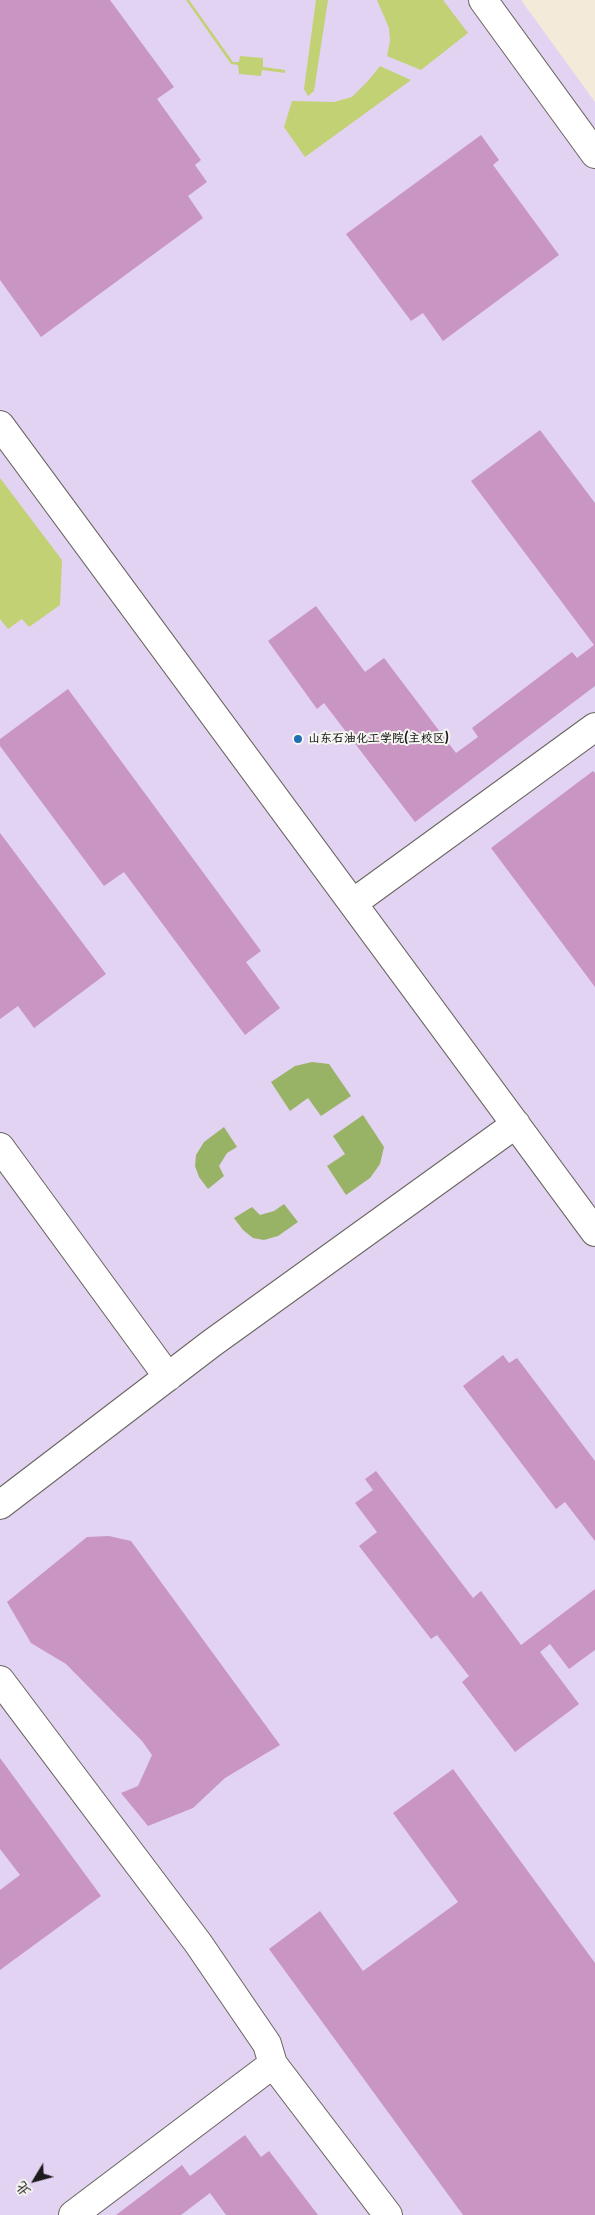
<!DOCTYPE html>
<meta charset="utf-8">
<style>
body{margin:0}
#map{position:relative;width:595px;height:2215px;overflow:hidden;background:#f4eada;font-family:"Playpen Sans","LXGW WenKai TC",sans-serif}
canvas{display:block}
.north{position:absolute;left:10px;top:2155px;width:50px;height:50px;-webkit-text-stroke:4px #f6f6f2;paint-order:stroke;rotate:233deg;font-size:14px;font-weight:700;line-height:20px;text-align:center;color:#1c1c1c}
.north::after{content:'';display:block;margin:auto;width:18px;height:22px;background:#1c1c1c;clip-path:polygon(50% 0,100% 100%,50% 72%,0 100%)}
</style>
<div id="map">
<canvas width="595" height="2215"></canvas>
<div class="north">北</div>
</div>
<script>
const c = document.querySelector('canvas').getContext('2d');
c.lineJoin = 'round';
function fill(path, color) {
  c.fillStyle = color;
  c.fill(path, 'evenodd');
}
function poly(rows) {
  const path = new Path2D();
  for (const r of rows) {
    path.moveTo(r[0], r[1]);
    for (let i = 2; i < r.length; i += 2) path.lineTo(r[i], r[i + 1]);
  }
  return path;
}
function trace(path, color, width, dash) {
  c.strokeStyle = color;
  c.lineWidth = width;
  c.lineCap = dash ? 'butt' : 'round';
  c.setLineDash(dash || []);
  c.stroke(path);
}
function label(font, color, halo, rows, align = 'center') {
  c.font = font + ' "Playpen Sans","LXGW WenKai TC",sans-serif';
  c.lineWidth = 4;
  c.setLineDash([]);
  c.textBaseline = 'middle';
  c.strokeStyle = halo;
  c.fillStyle = color;
  for (const [text, x, y, turn = 0] of rows) {
    c.save();
    c.translate(x, y);
    c.rotate((+turn || 0) * Math.PI / 180);
    c.textAlign = isNaN(turn) ? turn : align;
    if (halo) c.strokeText(text, 0, 0);
    c.fillText(text, 0, 0);
    c.restore();
  }
}
fill(poly([
 [0,0,521,0,595,102,595,2215,0,2215]
]), '#e3d3f2');
fill(poly([
 [186,0,189,0,233,62,239,62,240,56,263,58,263,67,285,70,285,73,262,70,261,76,239,74,238,65,231,64],
 [316,0,328,0,314,91,308,96,304,89],
 [377,0,443,0,468,33,421,70,387,56,390,41,389,28],
 [380,66,411,80,305,157,284,127,292,101,334,102,352,97,368,81],
 [0,478,62,560,60,605,29,627,22,619,8,629,0,619]
]), '#c1d174');
fill(poly([
 [312,1062,329,1064,351,1096,321,1116,308,1098,290,1111,271,1082,295,1066],
 [363,1115,384,1147,380,1164,370,1178,346,1195,327,1166,345,1154,333,1136],
 [224,1127,237,1147,227,1153,219,1166,224,1176,208,1189,199,1177,195,1166,196,1155,204,1142],
 [284,1204,298,1222,278,1236,264,1240,253,1238,243,1230,234,1218,252,1207,260,1215,274,1211]
]), '#98b366');
fill(poly([
 [0,0,110,0,174,87,157,99,201,160,195,165,207,182,188,196,203,218,41,337,0,280],
 [481,135,499,160,493,165,559,255,443,341,423,313,411,321,346,234],
 [540,430,595,503,595,686,415,822,324,703,317,709,268,641,316,606,365,672,384,658,456,753,478,737,472,728,572,652,577,658,594,645,471,481],
 [68,689,261,951,246,962,280,1008,245,1035,124,872,104,886,0,746,0,739],
 [593,771,595,773,595,987,491,848],
 [0,833,106,974,34,1028,18,1006,0,1019],
 [503,1355,509,1363,517,1358,595,1461,595,1541,565,1502,556,1509,463,1386],
 [376,1471,473,1598,481,1591,521,1645,595,1589,595,1650,569,1669,550,1644,540,1652,579,1704,515,1752,462,1682,469,1676,437,1635,431,1639,359,1546,377,1532,355,1503,373,1490,365,1479],
 [109,1536,131,1541,280,1745,225,1778,193,1808,148,1826,121,1793,138,1786,152,1755,142,1741,66,1664,31,1643,7,1602,87,1537],
 [0,1758,101,1896,0,1970,0,1890,20,1875,0,1849],
 [453,1769,595,1963,595,2215,463,2215,269,1949,320,1911,363,1971,458,1902,393,1813],
 [245,2135,261,2157,269,2151,318,2215,226,2215,210,2193,181,2215,116,2215,182,2165,190,2176]
]), '#c995c2');
const minor = poly([
 [483,0,595,154],
 [0,425,595,1232],
 [353,903,595,727],
 [0,1147,168,1377],
 [0,1505,212,1343,516,1124],
 [0,1680,198,1943,267,2044,273,2064,388,2215],
 [73,2215,273,2064]
]);
trace(minor, '#68645e', 30);
trace(minor, '#fff', 28);
for (const [x, y, r, color] of [
 [298,739,5,"#1f6fb2"]
]) {
  const dot = new Path2D();
  dot.arc(x, y, r, 0, 2 * Math.PI);
  c.fillStyle = color;
  c.fill(dot);
  trace(dot, '#f6f6f2', 2);
}
label('bold 12px', '#1c1c1c', '#f6f6f2', [
 ["山东石油化工学院(主校区)",308,739]
], 'left');
</script>
